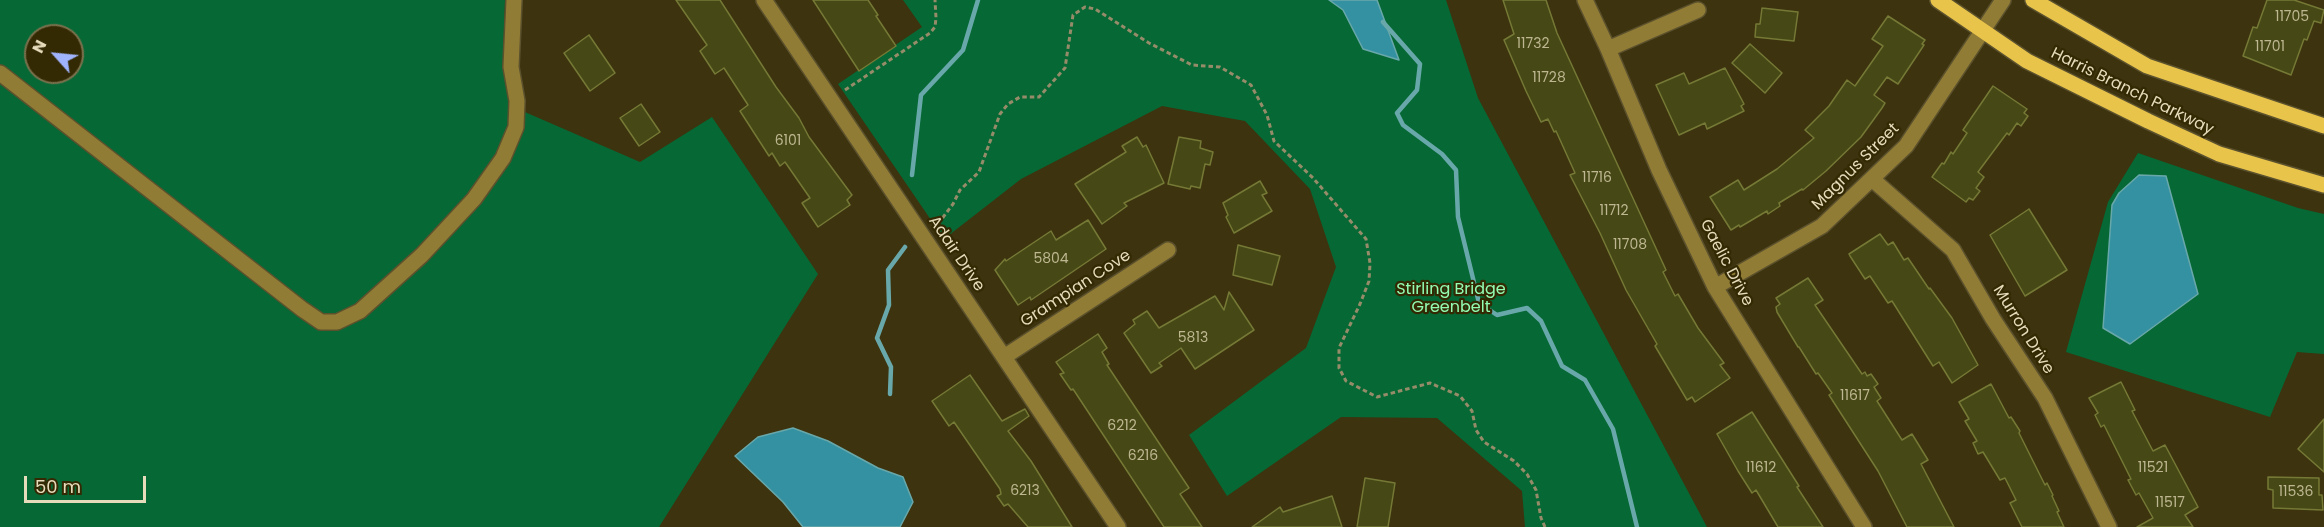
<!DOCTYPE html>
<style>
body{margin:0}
#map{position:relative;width:2324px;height:527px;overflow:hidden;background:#3d330e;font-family:Poppins,sans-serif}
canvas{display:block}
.north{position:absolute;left:24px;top:24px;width:60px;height:60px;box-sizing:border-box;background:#332903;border:2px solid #7b714d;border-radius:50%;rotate:297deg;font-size:16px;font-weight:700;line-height:24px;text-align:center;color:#e6dcbb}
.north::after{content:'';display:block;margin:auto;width:21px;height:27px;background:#a0b3fd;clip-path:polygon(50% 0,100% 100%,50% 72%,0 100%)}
.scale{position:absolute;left:24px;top:476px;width:122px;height:27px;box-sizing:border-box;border:3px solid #e6dcbb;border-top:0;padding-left:8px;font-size:18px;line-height:21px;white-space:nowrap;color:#e6dcbb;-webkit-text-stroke:4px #332903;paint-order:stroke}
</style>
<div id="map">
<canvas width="2324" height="527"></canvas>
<div class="north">N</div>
<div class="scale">50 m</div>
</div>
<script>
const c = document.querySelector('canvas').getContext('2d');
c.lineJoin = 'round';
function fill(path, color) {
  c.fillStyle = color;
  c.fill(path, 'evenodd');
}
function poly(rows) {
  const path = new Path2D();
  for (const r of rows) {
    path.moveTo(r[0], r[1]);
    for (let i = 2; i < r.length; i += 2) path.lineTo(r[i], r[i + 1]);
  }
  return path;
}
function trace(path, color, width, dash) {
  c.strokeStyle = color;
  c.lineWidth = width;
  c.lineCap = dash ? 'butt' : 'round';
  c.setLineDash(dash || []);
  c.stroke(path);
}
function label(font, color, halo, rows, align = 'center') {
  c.font = font + ' Poppins,sans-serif';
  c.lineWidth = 4.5;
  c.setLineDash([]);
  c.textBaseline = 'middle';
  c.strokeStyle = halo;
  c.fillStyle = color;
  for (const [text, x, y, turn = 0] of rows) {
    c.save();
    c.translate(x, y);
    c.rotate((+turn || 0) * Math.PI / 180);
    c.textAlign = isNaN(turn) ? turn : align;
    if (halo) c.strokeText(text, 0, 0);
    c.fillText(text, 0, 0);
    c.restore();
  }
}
fill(poly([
 [0,0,505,0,503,56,511,106,640,162,712,117,818,274,659,527,0,527],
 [36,36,72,36,72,72,36,72],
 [903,0,1446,0,1478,98,1707,527,1525,527,1522,491,1437,418,1341,417,1227,496,1189,435,1306,348,1336,267,1310,189,1245,121,1162,106,1021,179,944,239,838,84,922,27],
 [2138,153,2298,208,2324,214,2324,354,2297,352,2270,417,2066,352,2108,202]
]), '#066935');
const water = poly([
 [1329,0,1377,0,1399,60,1363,49,1343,10,1329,0],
 [2139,175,2166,176,2198,294,2130,344,2103,328,2112,205,2119,193,2139,175],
 [793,428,828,441,878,468,903,477,913,502,900,527,803,527,783,502,735,456,758,437,793,428]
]);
fill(water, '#3491a2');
trace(water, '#69a8aa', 1.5);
trace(poly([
 [1383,22,1420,64,1417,90,1397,113,1403,125,1442,154,1456,170,1458,217,1479,303,1497,315,1527,308,1541,321,1562,366,1585,380,1613,429,1637,527],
 [912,175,921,95,963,50,978,0],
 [890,394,891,367,877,338,889,305,888,270,905,247]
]), '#69a8aa', 4.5);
const building = poly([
 [676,0,720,0,776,87,799,118,809,137,852,195,847,200,850,205,818,227,802,203,810,198,785,162,780,166,772,153,769,156,740,111,748,105,724,68,715,74,700,51,707,45,676,0],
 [813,0,868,0,878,15,876,16,896,46,859,71,813,0],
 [1503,0,1546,0,1557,33,1666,270,1663,272,1675,296,1678,294,1698,328,1724,363,1720,365,1730,378,1695,402,1692,397,1687,400,1655,346,1657,344,1626,290,1600,233,1570,175,1575,173,1556,131,1554,132,1548,119,1541,122,1526,91,1504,40,1514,34,1503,0],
 [2267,0,2294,0,2324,10,2321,23,2314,21,2307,40,2304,39,2291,75,2243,56,2253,27,2257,28,2267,0],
 [1762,8,1798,12,1794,41,1755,37,1756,24,1760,24,1762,8],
 [1888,16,1925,40,1922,44,1924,45,1898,84,1887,77,1874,95,1885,103,1882,108,1861,137,1826,171,1803,190,1802,189,1779,203,1780,206,1768,214,1767,211,1740,227,1739,225,1731,230,1710,197,1738,180,1744,190,1777,169,1814,138,1805,130,1829,106,1847,80,1855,86,1883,46,1872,39,1888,16],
 [589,35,615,73,590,91,564,53,589,35],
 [1750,44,1782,73,1765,93,1732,63,1750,44],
 [1725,68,1744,104,1741,106,1744,111,1707,129,1705,123,1679,135,1656,85,1684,73,1689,84,1725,68],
 [1993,86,2027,109,2024,113,2028,116,2021,126,2017,123,2009,135,2007,133,1978,172,1984,177,1976,188,1980,191,1973,200,1969,198,1966,202,1932,177,1942,163,1944,164,1951,152,1953,154,1967,133,1963,130,1993,86],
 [641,104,660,132,639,146,620,118,641,104],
 [1137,137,1143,147,1146,145,1164,183,1124,203,1127,206,1102,224,1075,184,1126,152,1122,146,1137,137],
 [1179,137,1201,141,1200,148,1213,152,1210,165,1205,164,1200,188,1191,186,1190,189,1168,184,1179,137],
 [1260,181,1267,193,1262,195,1272,211,1234,233,1226,217,1228,215,1223,203,1260,181],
 [2029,209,2067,270,2025,296,1990,235,2029,209],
 [1088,220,1106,249,1031,300,1030,297,1018,305,995,270,1005,259,1006,261,1051,231,1056,240,1088,220],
 [1880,234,1888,245,1893,242,1904,260,1908,258,1929,289,1930,288,1952,318,1978,365,1952,383,1939,362,1933,366,1892,301,1888,303,1870,276,1865,279,1850,256,1849,254,1880,234],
 [1238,245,1280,256,1272,285,1233,275,1238,245],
 [1808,278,1823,300,1815,305,1862,374,1865,372,1867,376,1871,374,1878,384,1874,387,1881,398,1877,401,1902,440,1912,434,1928,460,1921,464,1954,527,1907,527,1878,471,1829,395,1832,393,1818,373,1816,374,1799,347,1798,347,1777,312,1776,307,1780,304,1776,298,1808,278],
 [1229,292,1254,330,1195,369,1181,348,1159,363,1162,366,1151,373,1124,333,1135,324,1133,320,1147,311,1159,328,1215,296,1224,310,1229,292],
 [1098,334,1107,348,1102,352,1109,364,1107,365,1189,488,1180,494,1202,527,1164,527,1073,389,1071,390,1060,374,1064,373,1056,362,1098,334],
 [970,375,1002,421,1025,409,1029,416,1008,431,1031,461,1072,527,1028,527,1008,504,1004,506,997,496,1001,494,1000,489,954,422,949,426,932,401,970,375],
 [2121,382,2135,410,2132,411,2153,451,2165,445,2198,507,2185,515,2193,527,2137,527,2153,518,2139,493,2136,495,2128,480,2131,479,2104,425,2101,427,2095,415,2098,413,2089,398,2121,382],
 [1991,384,2009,418,2011,417,2020,431,2019,433,2045,485,2047,483,2053,495,2052,496,2059,511,2057,512,2064,527,2022,527,2010,503,2016,500,2005,478,2000,480,1983,452,1978,454,1973,443,1977,441,1965,421,1969,419,1959,402,1991,384],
 [1752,412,1799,486,1797,487,1823,527,1778,527,1756,490,1752,493,1738,471,1717,434,1752,412],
 [2324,419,2324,472,2298,449,2324,419],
 [2268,477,2319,478,2319,495,2322,495,2323,510,2273,508,2273,490,2268,489,2268,477],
 [1365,478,1395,483,1388,527,1357,527,1365,478],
 [1332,496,1342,527,1252,527,1280,507,1283,512,1332,496]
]);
fill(building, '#464915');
trace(building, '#757936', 1.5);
const minor = poly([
 [764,0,1118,527],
 [1585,0,1608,49,1659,170,1715,287,1864,527],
 [1608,49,1698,10],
 [0,73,302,309,321,322,337,322,360,311,422,255,474,199,503,158,516,127,517,101,511,67,514,0],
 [1872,179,1953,250,1993,319,2045,398,2109,527],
 [1715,287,1822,226,1906,146,2003,0],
 [1004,357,1168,250]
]);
const major = poly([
 [1938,0,2027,61,2148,121,2219,154,2324,185],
 [2033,0,2147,66,2324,126]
]);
trace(minor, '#5b512d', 18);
trace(major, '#5b512d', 18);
trace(poly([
 [845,90,930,33,935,27,936,18,935,0],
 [938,224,953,204,960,190,979,172,1000,114,1008,104,1020,97,1039,97,1065,68,1073,15,1085,7,1095,9,1149,43,1192,65,1220,67,1251,85,1267,115,1274,141,1313,178,1366,239,1370,263,1369,281,1360,304,1339,348,1339,368,1346,381,1377,397,1430,383,1460,396,1472,411,1476,430,1484,442,1514,461,1527,474,1536,490,1541,518,1545,527]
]), '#968c69', 3, [4.5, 3]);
trace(minor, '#917c35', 15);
trace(major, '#e8c44b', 15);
label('14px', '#beb792', null, [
 ["11705",2292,17],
 ["11732",1533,44],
 ["11701",2270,47],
 ["11728",1549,78],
 ["6101",788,141],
 ["11716",1597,178],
 ["11712",1614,211],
 ["11708",1630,245],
 ["5804",1051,259],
 ["5813",1193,338],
 ["11617",1855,396],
 ["6212",1122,426],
 ["6216",1143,456],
 ["11612",1761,468],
 ["11521",2153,468],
 ["6213",1025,491],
 ["11536",2296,492],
 ["11517",2170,503]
]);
label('16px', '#e6dcbb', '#332903', [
 ["Harris Branch Parkway",2132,92,26],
 ["Magnus Street",1856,167,-45],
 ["Adair Drive",956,254,56],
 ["Gaelic Drive",1726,263,62],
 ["Grampian Cove",1076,289,-33],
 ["Murron Drive",2023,330,58]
]);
label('16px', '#93fdb3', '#332903', [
 ["Stirling Bridge",1451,290],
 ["Greenbelt",1451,308]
]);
</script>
